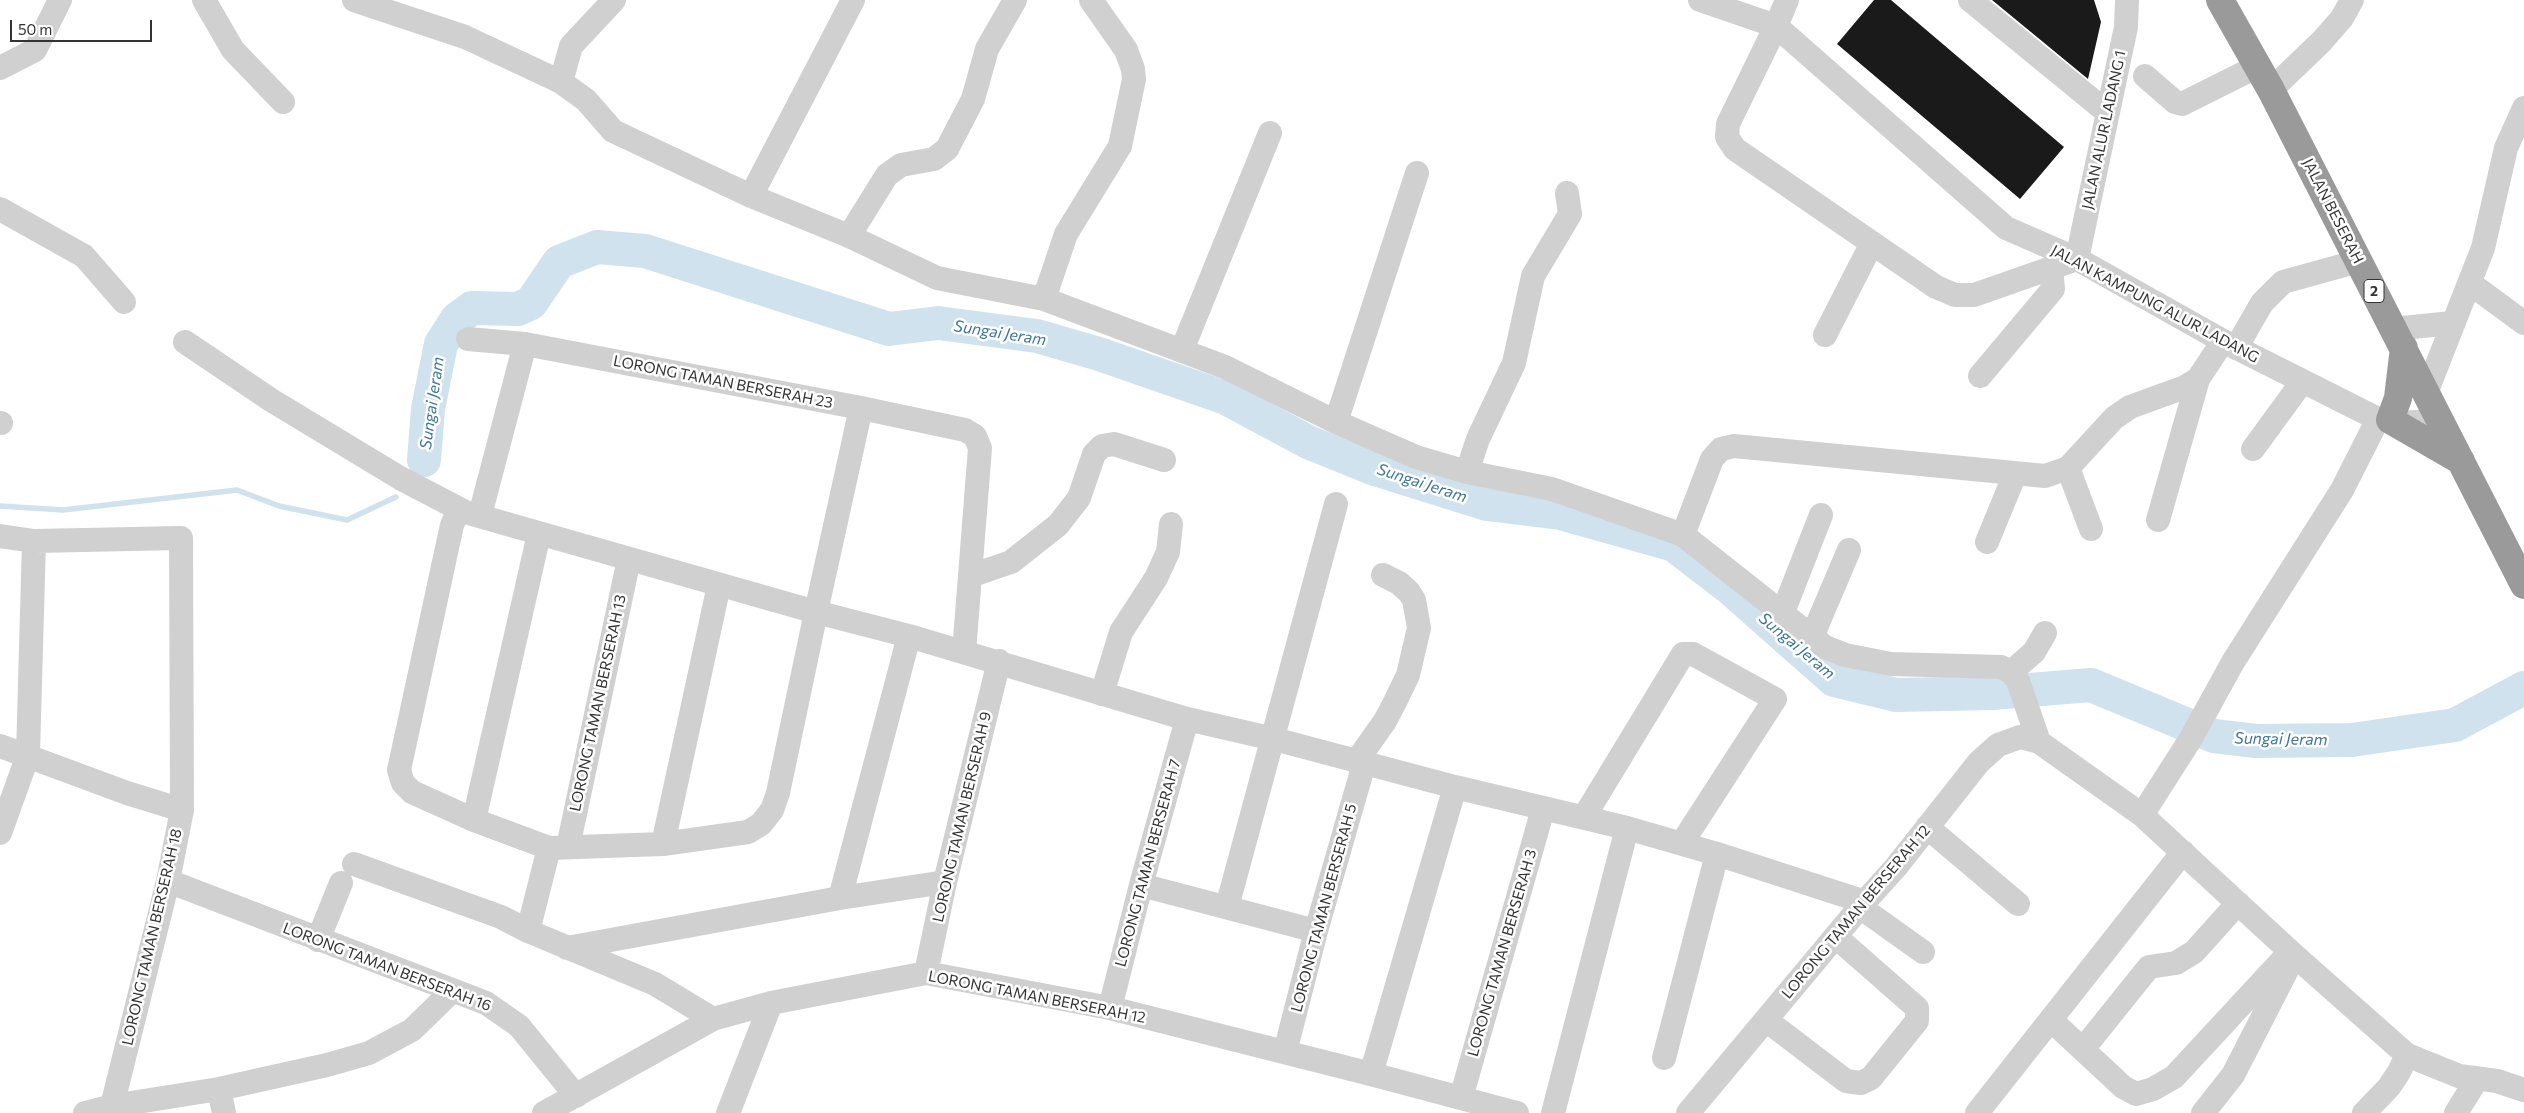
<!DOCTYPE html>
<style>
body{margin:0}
#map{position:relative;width:2524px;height:1113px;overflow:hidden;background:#fff;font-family:Commissioner,sans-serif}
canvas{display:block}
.scale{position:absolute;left:10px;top:20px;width:142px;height:22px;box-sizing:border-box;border:2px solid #333;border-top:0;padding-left:6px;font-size:15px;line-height:18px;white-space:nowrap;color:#333;-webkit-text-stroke:4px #fff;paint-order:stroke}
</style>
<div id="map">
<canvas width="2524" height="1113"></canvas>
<div class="scale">50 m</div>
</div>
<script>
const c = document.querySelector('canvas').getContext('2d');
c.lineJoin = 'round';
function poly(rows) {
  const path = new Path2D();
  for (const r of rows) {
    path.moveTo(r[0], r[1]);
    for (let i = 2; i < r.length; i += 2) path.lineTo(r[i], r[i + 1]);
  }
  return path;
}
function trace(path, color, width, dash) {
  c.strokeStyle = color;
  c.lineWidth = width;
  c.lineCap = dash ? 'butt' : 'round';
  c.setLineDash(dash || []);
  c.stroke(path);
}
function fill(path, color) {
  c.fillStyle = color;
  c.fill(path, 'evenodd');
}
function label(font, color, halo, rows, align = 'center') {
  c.font = font + ' Commissioner,sans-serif';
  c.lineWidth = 5;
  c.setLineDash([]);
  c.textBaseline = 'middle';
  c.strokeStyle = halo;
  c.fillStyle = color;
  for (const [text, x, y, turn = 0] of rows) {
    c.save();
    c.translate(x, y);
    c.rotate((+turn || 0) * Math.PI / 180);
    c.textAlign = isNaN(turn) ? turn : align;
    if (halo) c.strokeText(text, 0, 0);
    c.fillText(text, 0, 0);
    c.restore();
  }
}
trace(poly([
 [0,506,63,510,237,490,279,506,347,520,396,497]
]), '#cfe2ee', 5.5);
trace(poly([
 [424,460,428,409,441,344,457,319,472,308,518,309,531,303,559,262,597,247,645,251,889,329,938,323,1037,336,1099,354,1226,398,1308,442,1372,468,1487,504,1560,513,1674,545,1730,588,1834,680,1896,695,1993,693,2091,685,2214,736,2256,741,2352,740,2455,725,2524,688]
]), '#cfe2ee', 34);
fill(poly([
 [1874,0,1891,0,2064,147,2020,199,1837,44],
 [1992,0,2094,0,2101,22,2088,79]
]), '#1a1a1a');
trace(poly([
 [204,0,233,50,283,102],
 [354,0,465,37,561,82,586,100,613,131,751,196,849,236,937,278,1044,299,1225,367,1336,422,1416,457,1467,472,1552,489,1683,535,1825,647,1845,655,1891,664,2001,667,2011,672,2018,681,2039,742,2142,815,2294,955,2407,1055,2459,1076,2497,1081,2524,1090],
 [1700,0,1776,26,2006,228,2077,259,2223,341,2378,419,2403,423,2440,420],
 [1787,0,1776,26,1728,124,1727,137,1735,149,1936,287,1955,295,1974,295,2077,259,2126,27,2127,0],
 [1970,0,2108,113],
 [0,68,35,50,60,0],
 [2145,76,2175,102,2182,104,2258,66],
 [561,82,571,46,614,0],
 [2271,90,2322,41,2342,18,2352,0],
 [751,196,853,0],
 [0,209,84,256,124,302],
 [849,236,887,175,901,165,934,159,947,149,973,99,987,49,1015,0],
 [2471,284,2524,323],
 [1044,299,1066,234,1120,146,1134,79,1133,69,1126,50,1091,0],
 [2393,329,2452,323],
 [1825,335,1872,243],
 [468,339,525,344,861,408,965,430,975,436,980,448,964,652],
 [185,342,271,400,400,478,465,512],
 [2236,348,2262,303,2283,282,2359,261],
 [1182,350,1270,133],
 [1980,376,2053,289,2051,268],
 [2426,393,2483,248,2506,148,2524,108],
 [861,408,816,612,778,793,772,810,761,824,748,832,663,844,549,848,474,820,412,792,403,783,399,770,452,525,456,516,465,512,816,612,909,636,1187,719,1274,739,1455,787,1627,828,1717,854,1865,902],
 [1336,422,1417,173],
 [0,423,1,423],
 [2253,449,2302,382],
 [2068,468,2091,529],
 [1467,472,1478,439,1514,363,1533,276,1570,214,1567,193],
 [480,515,525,344],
 [2158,520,2198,379],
 [1683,535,1712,459,1721,449,1734,446,2045,476,2068,468,2114,418,2130,407,2185,387,2198,379,2223,341],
 [0,536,34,541],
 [1987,542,2015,474],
 [970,576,1011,562,1058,525,1079,498,1094,454,1102,446,1114,444,1164,460],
 [1783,612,1821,515],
 [1812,637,1849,550],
 [2011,672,2034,652,2045,633],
 [1102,694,1121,632,1156,578,1168,552,1171,524],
 [0,746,127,793,182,810],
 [1356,762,1385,721,1395,702,1408,675,1419,628,1414,600,1409,592,1399,583,1383,575],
 [2142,815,2190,740,2233,662,2342,490,2378,419],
 [1584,817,1683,654,1693,654,1775,699,1682,843],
 [474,820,539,534],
 [1927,827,2018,904],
 [0,833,28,755,34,541,181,538,182,810,168,881,112,1106],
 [663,844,719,585],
 [568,847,629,559],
 [354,864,501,917,528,931,655,984,713,1019],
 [168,881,486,1003,519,1026,576,1096],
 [1141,885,1316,931],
 [840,898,909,636],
 [1227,907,1336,504],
 [1860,907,1923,952],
 [528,931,549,848],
 [318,940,341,883],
 [567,948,840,898,945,882],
 [926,973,945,882,999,661],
 [1110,1008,1141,885,1187,719],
 [1766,1020,1846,1081,1861,1083,1871,1078,1917,1021,1917,1008,1836,937],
 [2051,1020,2123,1087,2136,1094,2153,1089,2174,1077,2290,952],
 [2083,1049,2149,967,2176,963,2194,952,2238,903],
 [1285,1052,1316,931,1364,764],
 [1664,1058,1717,854],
 [1371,1074,1455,787],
 [219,1089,224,1113],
 [1461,1098,1543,809],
 [85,1113,112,1106,219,1089,327,1065,369,1053,412,1030,452,991],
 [544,1113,713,1019,771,1003,926,973,1110,1008,1371,1074,1517,1113],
 [728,1113,771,1003],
 [1553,1113,1627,828],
 [1688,1113,1860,907,1896,867,1979,762,1998,745,2020,737,2039,742],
 [1977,1113,2183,852],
 [2203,1113,2233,1075,2289,966],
 [2364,1113,2389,1087,2399,1072,2407,1055],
 [2456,1113,2477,1079]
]), '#d0d0d0', 24);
trace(poly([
 [2220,0,2271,90,2524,585],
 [2404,348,2398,398,2390,420,2461,461]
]), '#9a9a9a', 28);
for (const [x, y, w] of [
 [2374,291,20]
]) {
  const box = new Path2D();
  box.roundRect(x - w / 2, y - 11.5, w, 23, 4);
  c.fillStyle = '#fff';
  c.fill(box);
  trace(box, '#333', 1);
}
label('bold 14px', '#333', null, [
 ["2",2374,291]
]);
label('15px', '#333', '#fff', [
 ["JALAN ALUR LADANG 1",2104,130,-78],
 ["JALAN BESERAH",2333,211,63],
 ["JALAN KAMPUNG ALUR LADANG",2155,304,28],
 ["LORONG TAMAN BERSERAH 23",723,382,11],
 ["LORONG TAMAN BERSERAH 13",598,703,-78],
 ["LORONG TAMAN BERSERAH 9",962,817,-77],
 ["LORONG TAMAN BERSERAH 7",1148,863,-75],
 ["LORONG TAMAN BERSERAH 5",1324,908,-75],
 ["LORONG TAMAN BERSERAH 12",1856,912,-50],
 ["LORONG TAMAN BERSERAH 18",152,937,-77],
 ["LORONG TAMAN BERSERAH 3",1502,953,-74],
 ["LORONG TAMAN BERSERAH 16",387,967,21],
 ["LORONG TAMAN BERSERAH 12",1037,997,11]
]);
label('italic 16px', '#3f7597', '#fff', [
 ["Sungai Jeram",1000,333,9],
 ["Sungai Jeram",432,403,-82],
 ["Sungai Jeram",1422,483,18],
 ["Sungai Jeram",1797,646,40],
 ["Sungai Jeram",2281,739,1]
]);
</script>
